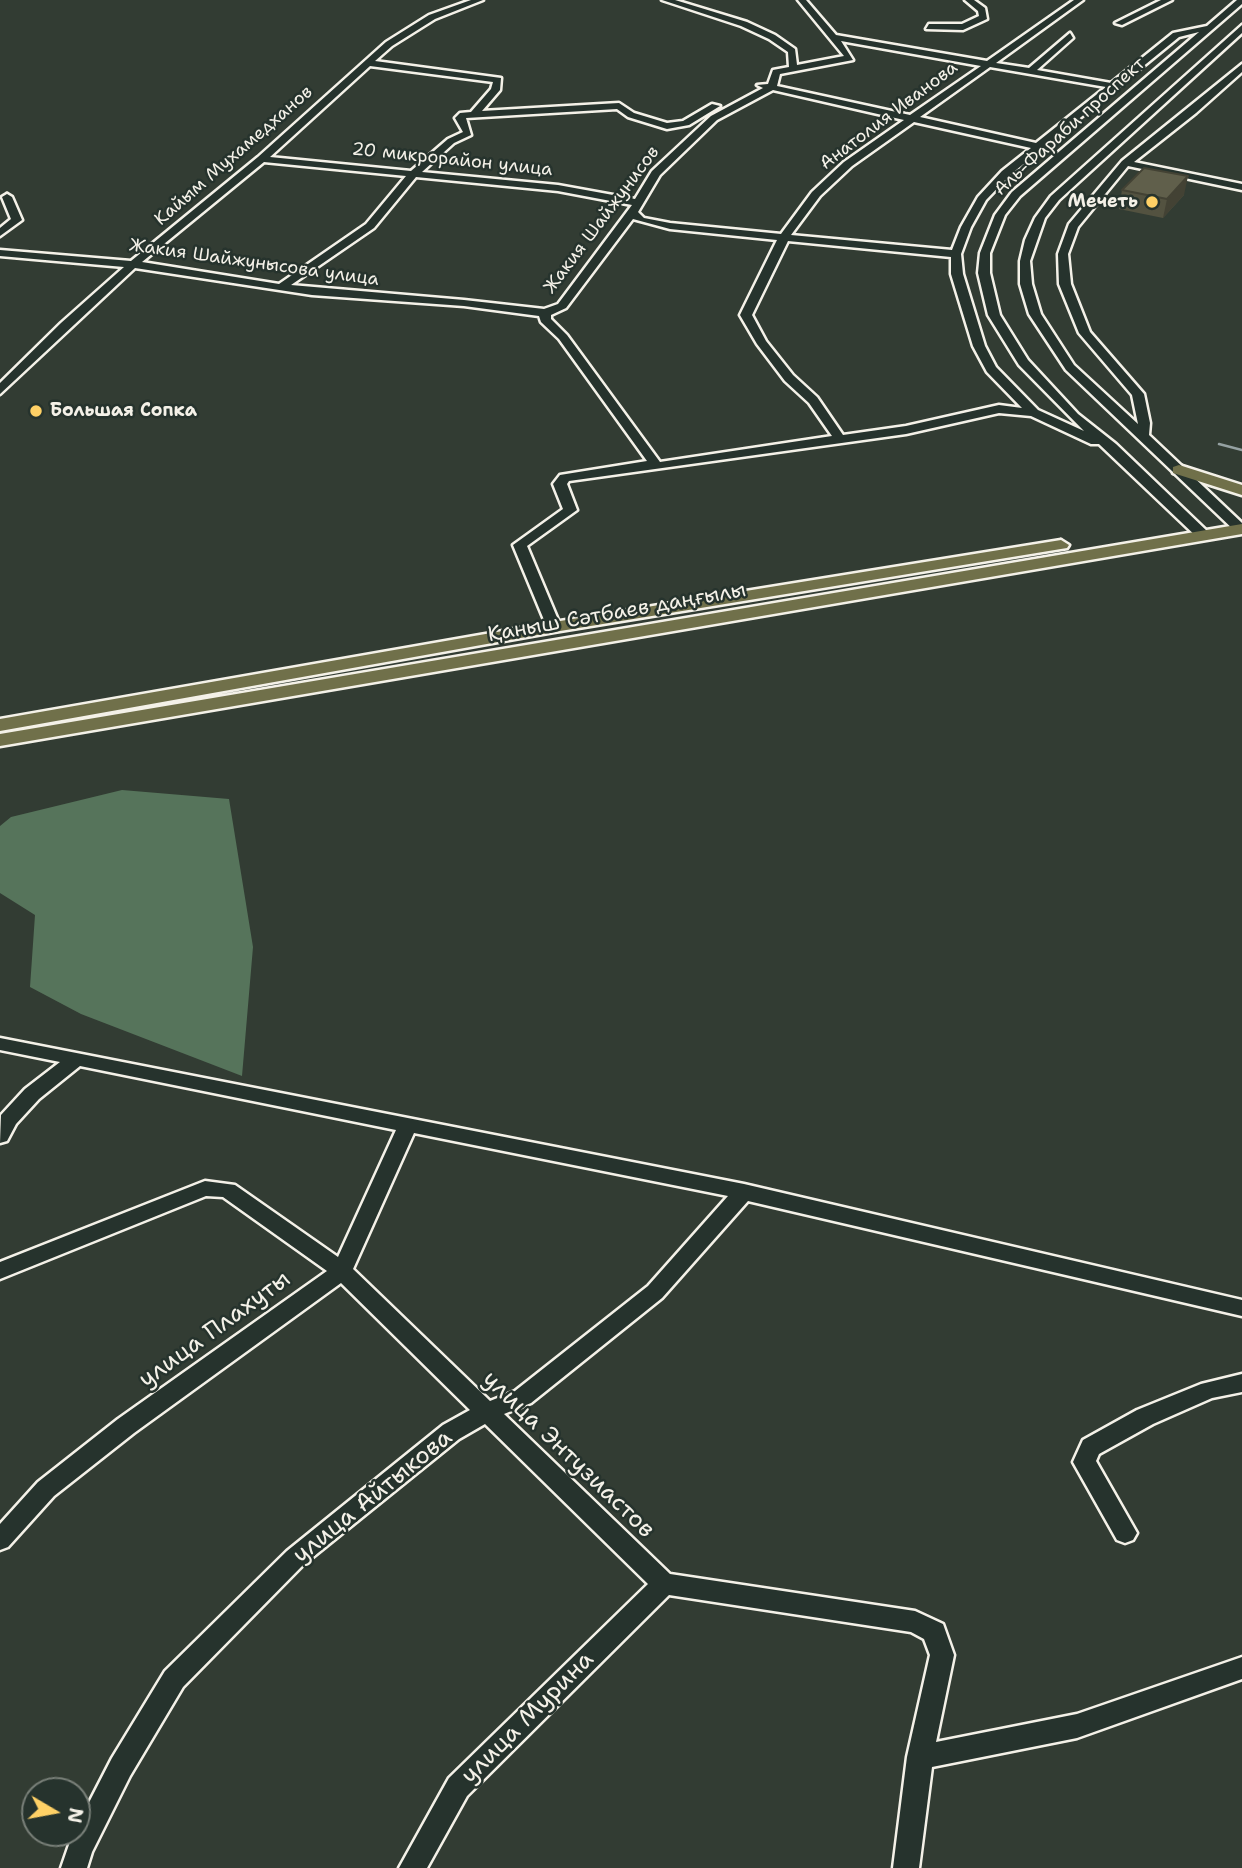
<!DOCTYPE html>
<meta charset="utf-8">
<style>
body{margin:0}
#map{position:relative;width:1242px;height:1868px;overflow:hidden;background:#323c33;font-family:"Shantell Sans",sans-serif}
canvas{display:block}
.north{position:absolute;left:21px;top:1777px;width:70px;height:70px;box-sizing:border-box;background:#26332d;border:2px solid #787f78;border-radius:50%;rotate:100deg;font-size:19px;font-weight:700;line-height:28px;text-align:center;color:#f4f1e8}
.north::after{content:'';display:block;margin:auto;width:24px;height:32px;background:#ffd166;clip-path:polygon(50% 0,100% 100%,50% 72%,0 100%)}
</style>
<div id="map">
<canvas width="1242" height="1868"></canvas>
<div class="north">N</div>
</div>
<script>
const c = document.querySelector('canvas').getContext('2d');
c.lineJoin = 'round';
function fill(path, color) {
  c.fillStyle = color;
  c.fill(path, 'evenodd');
}
function poly(rows) {
  const path = new Path2D();
  for (const r of rows) {
    path.moveTo(r[0], r[1]);
    for (let i = 2; i < r.length; i += 2) path.lineTo(r[i], r[i + 1]);
  }
  return path;
}
function trace(path, color, width, dash) {
  c.strokeStyle = color;
  c.lineWidth = width;
  c.lineCap = dash ? 'butt' : 'round';
  c.setLineDash(dash || []);
  c.stroke(path);
}
function label(font, color, halo, rows, align = 'center') {
  c.font = font + ' "Shantell Sans",sans-serif';
  c.lineWidth = 5;
  c.setLineDash([]);
  c.textBaseline = 'middle';
  c.strokeStyle = halo;
  c.fillStyle = color;
  for (const [text, x, y, turn = 0] of rows) {
    c.save();
    c.translate(x, y);
    c.rotate((+turn || 0) * Math.PI / 180);
    c.textAlign = isNaN(turn) ? turn : align;
    if (halo) c.strokeText(text, 0, 0);
    c.fillText(text, 0, 0);
    c.restore();
  }
}
fill(poly([
 [122,790,229,799,253,947,242,1076,81,1014,30,987,35,915,0,893,0,826,11,817]
]), '#56745b');
trace(poly([
 [1219,444,1242,450]
]), '#95a1a2', 2.5);
const minor = poly([
 [471,0,483,0,435,19,392,46,375,61,501,78,500,90,482,111,619,103,634,113,667,123,683,121,712,104,720,106,689,125,667,129,628,117,617,109,466,118,471,135,454,143,422,172,558,185,635,199,652,171,711,116,763,88,757,85,768,84,773,70,789,67,788,52,769,39,741,26,662,0,675,0,747,22,775,35,795,49,797,65,844,56,798,0,806,0,836,35,987,61,1074,0,1083,0,996,63,1029,68,1070,33,1073,38,1037,70,1111,83,1173,33,1207,26,1237,0,1242,0,1242,4,1020,196,1005,215,990,253,990,273,1000,315,1028,360,1078,414,1116,444,1209,533,1209,539,1199,539,1099,444,1091,444,1031,416,999,413,906,434,569,481,567,484,577,510,527,546,561,627,554,631,547,627,513,545,563,509,553,484,560,475,647,461,559,339,541,322,539,316,464,306,312,295,135,268,0,394,0,383,61,323,124,267,0,256,0,250,131,261,258,157,386,42,429,15,471,0],
 [1199,32,1012,192,995,215,980,253,978,273,988,315,1019,365,1084,431,1038,410,996,367,985,346,963,274,961,254,971,227,986,200,1010,175,1179,37,1199,32],
 [841,41,981,66,910,115,777,86,780,74,853,60,841,41],
 [370,66,493,82,491,89,471,112,460,113,455,118,463,132,448,139,411,171,270,157,370,66],
 [990,67,1106,87,1036,143,920,117,990,67],
 [773,90,904,120,844,162,812,192,781,234,670,223,644,218,638,212,660,175,717,120,773,90],
 [914,122,1031,148,1002,171,978,197,961,227,952,250,791,235,820,196,852,166,914,122],
 [264,162,406,176,366,224,279,284,142,262,264,162],
 [416,177,558,191,632,205,558,304,544,309,464,300,291,285,374,228,416,177],
 [633,219,670,229,777,240,740,315,757,344,785,381,809,403,832,436,660,462,567,335,551,319,551,315,566,308,633,219],
 [788,241,951,257,951,274,973,346,987,372,1022,408,999,405,906,426,843,435,817,397,793,375,766,341,752,315,788,241],
 [965,0,974,0,985,8,987,19,963,30,926,29,929,24,962,24,979,16,978,11,965,0],
 [1161,0,1172,0,1122,25,1115,23,1161,0],
 [1242,25,1242,33,1059,200,1045,218,1030,261,1032,284,1041,314,1074,365,1138,424,1132,395,1079,333,1059,284,1058,254,1069,224,1122,161,1242,64,1242,72,1196,113,1134,162,1242,184,1242,190,1128,166,1078,227,1068,254,1071,284,1090,332,1144,394,1150,423,1149,435,1242,523,1241,533,1236,532,1066,370,1029,314,1020,284,1020,261,1025,240,1035,218,1051,196,1242,25],
 [7,194,12,197,22,220,0,236,0,228,11,219,2,197,7,194],
 [0,1038,744,1184,1242,1300,1242,1316,748,1201,662,1298,531,1403,504,1414,670,1574,915,1611,943,1624,954,1655,936,1742,1077,1714,1242,1657,1242,1679,1077,1738,932,1767,919,1868,893,1868,907,1757,930,1655,924,1639,911,1632,669,1595,467,1796,427,1868,399,1868,449,1778,648,1584,485,1424,459,1439,303,1565,183,1687,130,1776,92,1852,87,1868,61,1868,71,1839,74,1833,77,1833,77,1826,112,1758,165,1671,287,1551,443,1425,470,1410,341,1283,134,1433,54,1496,8,1547,0,1550,0,1524,38,1482,118,1419,327,1271,223,1197,206,1196,0,1279,0,1262,205,1181,235,1185,338,1257,396,1130,80,1066,39,1099,16,1124,7,1141,0,1143,1,1115,25,1089,60,1062,0,1050,0,1038],
 [414,1133,728,1196,648,1286,515,1391,490,1401,353,1269,414,1133],
 [1242,1374,1242,1392,1212,1398,1153,1424,1099,1454,1096,1461,1137,1533,1133,1540,1125,1543,1117,1540,1073,1462,1083,1440,1137,1410,1201,1384,1242,1374]
]);
const major = poly([
 [1179,465,1242,485,1242,495,1173,473,1173,467,1179,465],
 [1242,524,1242,534,0,746,0,734,1242,524],
 [1061,540,1069,545,1067,548,554,632,0,731,0,719,554,622,1061,540]
]);
trace(minor, '#f4f1e8', 5);
trace(major, '#f4f1e8', 5);
fill(minor, '#26332d');
fill(major, '#70704a');
fill(poly([
 [1122,190,1184,195,1163,218,1119,209]
]), '#535240');
fill(poly([
 [1188,176,1184,195,1163,218,1167,199]
]), '#434234');
const building = poly([
 [1144,168,1188,176,1167,199,1122,190,1144,168]
]);
fill(building, '#605f4b');
trace(building, '#434234', 2);
for (const [x, y, r, color] of [
 [1152,202,7,"#ffd166"],
 [36,411,7,"#ffd166"]
]) {
  const dot = new Path2D();
  dot.arc(x, y, r, 0, 2 * Math.PI);
  c.fillStyle = color;
  c.fill(dot);
  trace(dot, '#26332d', 2.5);
}
label('18px', '#f4f1e8', '#26332d', [
 ["Анатолия Иванова",889,116,-37],
 ["Аль-Фараби проспект",1070,127,-42],
 ["Кайым Мухамедханов",234,156,-41],
 ["20 микрорайон улица",452,160,6],
 ["Жакия Шайжунисов",602,220,-53],
 ["Жакия Шайжунысова улица",254,263,8]
]);
label('bold 18px', '#f4f1e8', '#26332d', [
 ["Мечеть",1138,202],
 ["Большая Сопка",50,411,"left"]
], 'right');
label('21px', '#f4f1e8', '#26332d', [
 ["Қаныш Сәтбаев даңғылы",617,613,-10]
]);
label('24px', '#f4f1e8', '#26332d', [
 ["улица Плахуты",215,1330,-36],
 ["улица Энтузиастов",568,1455,44],
 ["улица Айтыкова",373,1497,-39],
 ["улица Мурина",528,1718,-45]
]);
</script>
